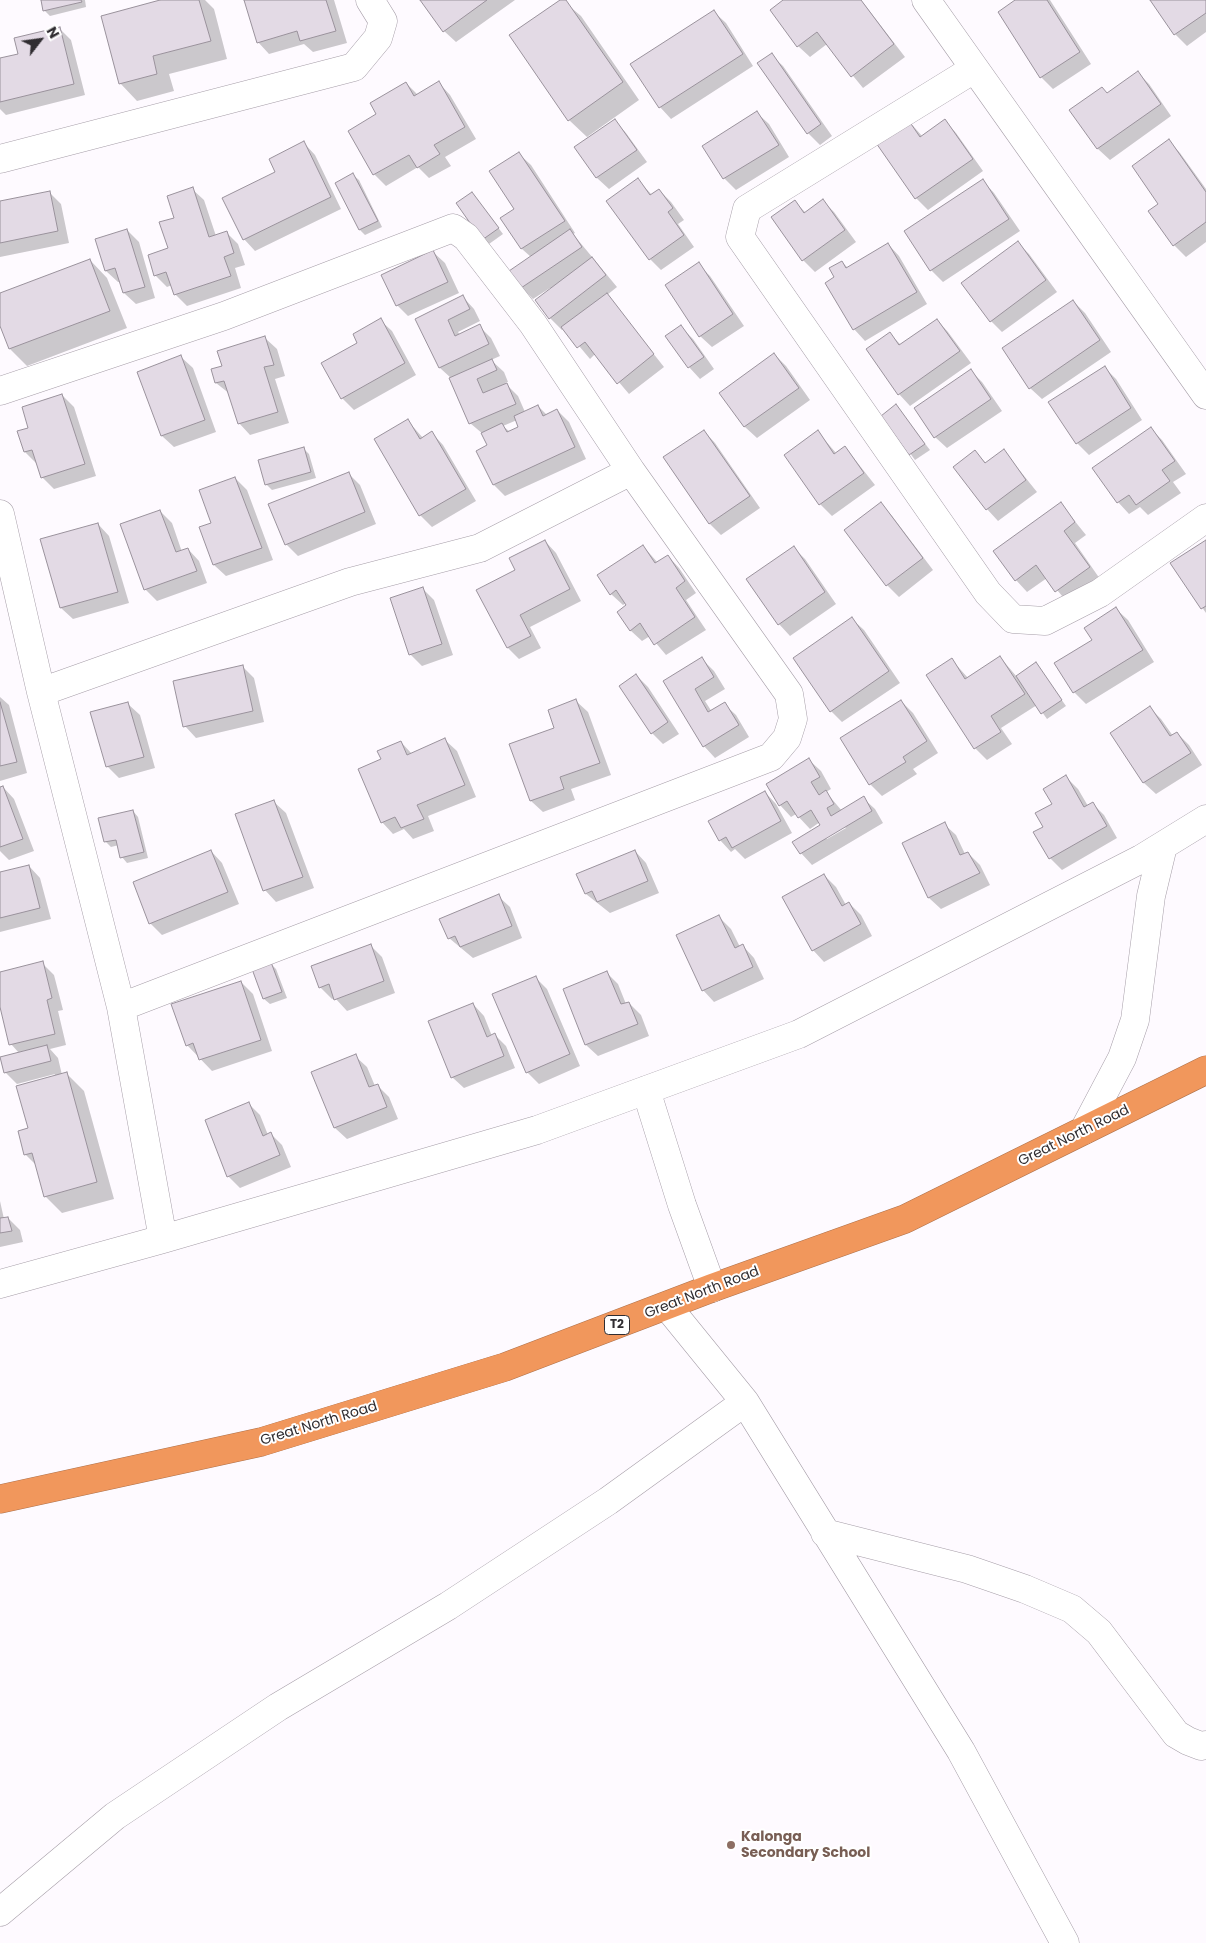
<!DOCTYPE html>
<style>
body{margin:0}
#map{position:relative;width:1206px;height:1943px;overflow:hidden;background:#fefaff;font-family:Poppins,sans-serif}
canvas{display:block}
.north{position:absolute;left:15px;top:15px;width:50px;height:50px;-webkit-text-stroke:4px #fff;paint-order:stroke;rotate:60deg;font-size:14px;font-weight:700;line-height:20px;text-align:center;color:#302d31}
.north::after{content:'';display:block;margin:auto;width:18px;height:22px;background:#302d31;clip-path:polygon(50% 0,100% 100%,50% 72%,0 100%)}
</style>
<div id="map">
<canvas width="1206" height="1943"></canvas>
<div class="north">N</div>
</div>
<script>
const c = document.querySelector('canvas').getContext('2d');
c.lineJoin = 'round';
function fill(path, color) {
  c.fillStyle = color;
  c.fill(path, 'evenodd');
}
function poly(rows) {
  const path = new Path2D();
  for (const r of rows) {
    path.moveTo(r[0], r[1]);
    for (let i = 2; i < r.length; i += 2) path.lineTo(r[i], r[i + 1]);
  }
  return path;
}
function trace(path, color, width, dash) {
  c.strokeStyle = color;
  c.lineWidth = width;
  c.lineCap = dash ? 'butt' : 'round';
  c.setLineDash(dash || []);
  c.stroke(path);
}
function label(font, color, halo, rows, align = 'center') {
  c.font = font + ' Poppins,sans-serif';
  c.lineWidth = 4;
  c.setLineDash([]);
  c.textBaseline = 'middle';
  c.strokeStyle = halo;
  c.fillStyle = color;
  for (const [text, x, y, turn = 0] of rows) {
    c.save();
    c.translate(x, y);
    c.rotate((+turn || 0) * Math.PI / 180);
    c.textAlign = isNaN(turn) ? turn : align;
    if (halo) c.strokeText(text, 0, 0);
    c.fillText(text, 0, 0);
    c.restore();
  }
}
fill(poly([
 [42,0,85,0,86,7,50,16,44,10],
 [165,0,205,0,214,9,227,59,169,74,174,91,137,101,120,83],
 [245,0,334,0,347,43,313,52,304,44,269,54,258,42],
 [422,0,515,0,456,42,444,31],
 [562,0,581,16,639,100,587,137,569,120],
 [785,0,861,0,905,57,863,88,827,44,810,57,798,46],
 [1018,0,1050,0,1091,64,1053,89,1041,77,999,12],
 [1151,0,1206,0,1206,32,1187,46,1175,34],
 [714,12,726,23,753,66,671,119,660,107],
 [60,29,71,40,85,95,6,115,0,109,0,59,20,55],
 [771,55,783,66,832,136,820,145,808,133,759,64],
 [1138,73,1149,84,1171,116,1110,160,1098,149,1071,110,1108,94],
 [406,83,418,95,439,83,450,95,476,139,445,157,451,166,429,178,418,167,386,186,374,174,378,115],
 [757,113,769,124,789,157,736,190,724,178,704,146],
 [907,119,922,136,945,121,956,133,983,171,928,210,916,198],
 [615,121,626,133,647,162,609,189,597,178,576,148],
 [1169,141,1180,153,1206,189,1206,242,1186,257,1174,245,1160,204],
 [304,143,315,155,341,209,255,251,244,239,277,172],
 [519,154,531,165,575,233,573,234,617,287,607,295,664,367,629,394,595,354,590,359,564,328,562,330,550,318,537,301,551,290,550,288,533,299,522,288,531,257,522,249,502,218,516,209],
 [353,175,359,180,382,227,365,235,360,230,336,183],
 [638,180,652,195,659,190,671,202,684,220,678,224,694,247,661,270,650,259],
 [983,181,994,193,1020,231,943,282,931,270],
 [192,189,204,200,216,236,227,233,238,244,245,265,235,268,241,288,187,306,175,294,172,285,167,287,155,275,169,248,176,219],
 [49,192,61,204,69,243,0,257,0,202],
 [472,193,503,234,489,244,483,239],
 [823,201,834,212,856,242,815,272,803,260,795,202,806,213],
 [127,230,139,242,155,298,136,304,124,293,120,282,118,282,106,271,97,240],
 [1018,243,1029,254,1057,292,1002,332,991,321],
 [888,244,899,256,927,304,865,341,854,329,836,277,842,262,848,268],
 [433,252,445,263,459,293,408,316,397,305],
 [90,260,107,278,127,328,27,366,10,349,0,323,0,294],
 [698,264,710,276,744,326,712,347,700,336],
 [463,297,474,309,480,321,458,332,460,335,479,326,491,338,500,356,491,360,504,372,508,382,505,383,518,396,525,412,538,406,547,415,557,410,569,422,586,459,505,496,494,485,478,451,489,446,483,434,470,423,451,378,440,368,417,319],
 [517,420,520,427,510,432,503,426],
 [1073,301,1085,313,1111,352,1042,399,1030,388],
 [380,320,392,331,416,375,354,410,342,398,323,363,359,344],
 [937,320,948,332,971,363,910,406,899,394,890,334,901,345],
 [681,327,693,339,714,369,700,379,689,367],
 [265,338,277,349,285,376,275,379,289,423,250,435,239,423,230,394,216,383,212,370,223,367],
 [774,354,786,366,810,400,757,438,745,427,721,393],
 [181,357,193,368,216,432,174,447,162,436,139,372],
 [1105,368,1116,379,1142,420,1089,455,1077,443,1050,403],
 [970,370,982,382,1002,411,947,448,935,437],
 [62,395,74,407,96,476,54,489,42,477,36,463,25,452,30,429],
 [896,406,930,450,915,460,883,416],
 [408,421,423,438,432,433,443,445,476,501,432,527,420,515],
 [1151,429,1162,440,1186,474,1173,482,1181,493,1148,515,1140,507,1129,514,1118,502],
 [704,431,715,443,760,508,721,535,710,524,664,458],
 [818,432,836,453,845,447,875,485,832,516,820,504,785,455],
 [303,448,309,454,316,478,272,490,266,484],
 [1004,451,1037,492,998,521,987,509,975,452,987,464],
 [348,473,360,485,376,524,298,556,286,544],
 [235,478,247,490,273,560,226,576,214,565,200,528,213,524],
 [881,504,892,516,933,570,899,597,887,585],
 [1061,504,1086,535,1075,543,1100,579,1068,603,1047,578,1027,592,1016,580],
 [160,511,172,523,182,552,188,549,199,561,207,583,157,601,145,589],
 [98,524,109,536,129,603,73,619,61,608],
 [545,541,556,553,581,601,530,627,541,648,519,659,508,648,517,571],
 [1206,541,1206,613,1172,564],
 [643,546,658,563,668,556,679,568,696,593,686,600,706,630,666,655,650,636,642,641,630,630,628,605,626,603,623,605,611,594],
 [794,548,805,559,836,604,790,636,779,624],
 [422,588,434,600,453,655,422,666,410,654],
 [1116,609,1128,620,1154,662,1086,704,1074,692,1093,641],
 [852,619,864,630,900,683,842,722,831,711],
 [1000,657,1017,677,1036,664,1066,706,1047,719,1037,705,1001,728,1012,744,987,760,975,748,928,675,952,660,968,678],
 [702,659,714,671,725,689,705,701,712,712,724,704,736,715,749,737,715,758,704,746,665,681],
 [242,666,254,678,264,722,196,738,185,726],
 [636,675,648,687,679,734,663,744,652,733],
 [0,697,9,705,27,773,0,781],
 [576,701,588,712,611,775,571,789,575,800,543,812,531,801,510,745,556,728],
 [901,701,913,713,938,753,913,769,917,774,882,796,870,784,842,739],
 [128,704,140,715,155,768,119,778,107,766],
 [1150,708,1161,719,1173,736,1177,733,1189,745,1202,765,1156,794,1144,783,1112,733],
 [445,740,457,751,476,797,428,816,434,831,413,839,404,829,393,834,382,822,383,760,401,742,412,754],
 [809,760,821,771,831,789,826,792,842,811,863,798,875,809,883,823,812,865,801,853,822,825,820,822,810,829,796,814,791,817,780,805],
 [844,826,846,828,827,839,825,837],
 [1066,777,1078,789,1088,806,1093,804,1104,815,1117,838,1062,870,1050,858,1044,827],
 [3,787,14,799,34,851,9,860,0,851,0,788],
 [765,792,776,804,792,833,745,859,735,849,731,852,720,840],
 [274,802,286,813,314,888,276,902,265,890],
 [133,811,138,817,148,858,127,863,122,857,119,845,111,847,105,841],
 [944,824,956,835,965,854,968,853,980,865,990,885,941,909,929,898,903,844],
 [211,851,222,863,239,904,162,935,150,923],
 [635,851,646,863,659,893,610,913,586,894],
 [29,866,40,878,51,919,0,932,0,873],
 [824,875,836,887,846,905,849,903,861,915,872,936,824,962,813,950],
 [498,896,510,907,522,938,473,958,449,938],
 [719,917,731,929,740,947,743,946,754,958,764,979,714,1002,703,990],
 [371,946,382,957,395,993,347,1011,335,998,332,999,320,987],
 [42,963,54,975,63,1010,58,1011,66,1045,50,1049,58,1058,62,1075,66,1073,84,1091,114,1199,62,1213,45,1196,37,1166,25,1154,30,1129,55,1074,17,1084,5,1072,19,1053,11,1044,0,1002,0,973],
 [271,964,276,969,287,998,270,1004,264,999,253,970],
 [607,973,618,984,626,1004,629,1003,641,1015,649,1036,598,1056,586,1045,564,990],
 [535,977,547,989,580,1066,539,1084,527,1072],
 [241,982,253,994,272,1051,212,1071,187,1045],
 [473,1004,484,1016,492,1036,495,1035,506,1046,515,1068,464,1088,452,1077],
 [355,1056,367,1067,375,1086,377,1085,389,1097,398,1119,347,1139,335,1128],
 [248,1103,260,1115,268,1135,271,1134,282,1145,291,1167,240,1188,228,1176],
 [0,1201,4,1219,8,1218,20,1230,23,1242,0,1247]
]), '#0003');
const building = poly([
 [41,0,81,0,82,2,43,11,41,0],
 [160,0,199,0,211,41,153,56,157,74,119,84,101,16,160,0],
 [244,0,326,0,336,31,300,41,297,31,257,43,244,0],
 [420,0,487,0,443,32,420,0],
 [560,0,566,0,623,82,568,121,509,35,560,0],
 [783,0,861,0,894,44,851,77,817,32,797,47,770,10,783,0],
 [1015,0,1047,0,1080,52,1040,78,998,12,1015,0],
 [1150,0,1206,0,1206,13,1174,35,1150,0],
 [714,10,743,54,659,108,630,64,714,10],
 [60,27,74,84,0,102,0,58,18,54,14,38,60,27],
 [772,53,821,124,807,134,757,63,772,53],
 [1138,71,1161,104,1097,149,1069,110,1102,87,1107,93,1138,71],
 [439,81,465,127,434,145,440,154,417,168,409,155,373,175,348,131,376,114,370,103,406,82,414,96,439,81],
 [757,111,779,145,723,179,702,146,757,111],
 [907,118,920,137,945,119,973,159,915,199,874,140,907,118],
 [615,119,637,150,596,178,574,147,615,119],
 [1169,139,1206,192,1206,222,1173,246,1148,211,1158,204,1132,166,1169,139],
 [304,141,331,197,243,240,222,198,275,172,269,159,304,141],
 [519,152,565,221,521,249,500,218,514,209,489,171,519,152],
 [353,173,378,221,359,230,335,183,353,173],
 [638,178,650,195,659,189,673,208,668,212,684,235,649,260,606,201,638,178],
 [983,179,1009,219,930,271,904,231,983,179],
 [193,187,209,237,227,231,234,253,224,257,231,276,174,295,166,272,154,276,148,255,168,248,159,222,174,218,167,196,193,187],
 [50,191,58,231,0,243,0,201,50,191],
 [472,192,499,228,482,240,456,203,472,192],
 [823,199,845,230,802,261,771,217,795,200,804,213,823,199],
 [127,229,145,287,123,293,115,268,105,271,95,239,127,229],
 [570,229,582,247,521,288,509,271,570,229],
 [1018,241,1046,280,990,322,961,283,1018,241],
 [888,243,917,292,853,330,825,283,834,277,829,268,842,261,846,268,888,243],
 [433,250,448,282,396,306,381,275,433,250],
 [592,257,606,275,549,319,535,300,592,257],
 [90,259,110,311,9,349,0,326,0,293,90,259],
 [699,262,733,314,699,337,665,285,699,262],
 [607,293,654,354,617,384,585,342,577,348,561,327,607,293],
 [463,295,470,309,448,320,455,336,480,324,489,344,439,368,415,319,463,295],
 [1073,300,1100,340,1029,389,1002,348,1073,300],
 [381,318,405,363,341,399,321,363,357,343,353,334,381,318],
 [937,319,960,351,898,395,866,349,890,332,899,345,937,319],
 [681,325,704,357,688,368,665,336,681,325],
 [265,336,274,365,264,367,278,412,238,424,224,381,215,383,211,369,222,366,217,351,265,336],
 [774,353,799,388,744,427,719,393,774,353],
 [181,355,205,420,161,436,137,372,181,355],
 [492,359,497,370,477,379,483,393,507,383,516,404,469,424,449,378,492,359],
 [1105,366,1131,408,1076,444,1048,402,1105,366],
 [971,369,991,399,934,438,914,408,971,369],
 [62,394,85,464,41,478,32,450,24,452,17,431,28,428,22,407,62,394],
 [896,404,925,444,909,455,881,416,896,404],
 [538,405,543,416,557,409,575,447,493,485,476,451,487,445,481,433,502,423,507,432,518,427,514,416,538,405],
 [408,419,420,439,432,431,466,489,419,516,374,439,408,419],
 [1151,427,1175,461,1162,470,1170,481,1136,505,1129,495,1117,503,1092,468,1151,427],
 [704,430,750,496,709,524,663,457,704,430],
 [818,430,834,454,845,446,864,473,819,505,784,455,818,430],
 [304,447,311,472,265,485,258,460,304,447],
 [1004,449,1026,480,986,510,953,467,975,450,985,463,1004,449],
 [349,472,365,512,285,545,268,504,349,472],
 [235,477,262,548,213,565,199,527,211,523,199,490,235,477],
 [881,502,923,558,886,586,844,530,881,502],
 [1061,502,1075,522,1064,531,1090,567,1055,592,1036,565,1015,581,993,551,1061,502],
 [160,510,176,552,188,548,197,571,144,590,120,524,160,510],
 [98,523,118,592,60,608,40,539,98,523],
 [545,540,570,589,520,615,531,636,507,648,476,590,515,570,509,558,545,540],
 [1206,540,1206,606,1201,609,1170,563,1206,540],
 [643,545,655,563,668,555,685,581,676,588,695,617,654,645,640,623,630,631,617,612,626,605,616,590,610,595,597,575,643,545],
 [794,546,825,592,778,625,746,579,794,546],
 [423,587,442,644,409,655,390,598,423,587],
 [1116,607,1143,650,1073,693,1054,663,1092,640,1084,628,1116,607],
 [852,617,889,671,830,712,793,658,852,617],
 [1000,656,1025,694,991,716,1001,732,974,749,926,675,952,658,965,679,1000,656],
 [702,657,714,677,695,689,708,712,725,702,739,725,703,747,663,681,702,657],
 [1036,662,1062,700,1041,714,1016,676,1036,662],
 [243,665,253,711,183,727,173,681,243,665],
 [636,674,668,722,651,734,619,686,636,674],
 [576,699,600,763,560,777,564,789,530,801,509,744,554,728,548,710,576,699],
 [901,700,927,741,903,757,906,762,869,785,840,738,901,700],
 [0,702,17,762,0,766,0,702],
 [128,702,144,757,106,767,90,712,128,702],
 [1150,706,1170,736,1177,732,1191,753,1143,783,1110,733,1150,706],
 [445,738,465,785,417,805,424,819,401,828,395,817,381,823,358,769,381,759,377,751,401,741,407,755,445,738],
 [809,758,820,777,811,782,819,795,826,790,834,804,827,808,831,816,864,796,872,811,800,854,792,842,820,825,811,810,798,818,787,801,779,806,766,784,809,758],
 [1066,775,1084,807,1093,802,1107,826,1049,859,1033,832,1043,827,1035,813,1052,804,1043,789,1066,775],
 [3,786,23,839,0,847,0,787,3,786],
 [765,791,781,821,732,848,726,837,719,841,708,821,765,791],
 [274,800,303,877,263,891,235,814,274,800],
 [133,810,144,852,120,858,116,840,104,842,98,818,133,810],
 [945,822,960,855,968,852,980,873,928,898,902,843,945,822],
 [211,850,228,892,149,924,133,882,211,850],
 [635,850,648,881,597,902,592,891,585,894,576,874,635,850],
 [29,865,40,908,0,918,0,872,29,865],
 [824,874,842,906,849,902,861,924,812,951,782,897,824,874],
 [499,894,512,926,460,947,455,936,448,939,439,919,499,894],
 [719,915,735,948,743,944,753,967,702,991,676,935,719,915],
 [371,944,384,981,334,1000,329,984,319,988,311,966,371,944],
 [43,961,52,998,47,1000,55,1034,9,1045,0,1007,0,972,43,961],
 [271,962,282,992,263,999,252,969,271,962],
 [607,971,621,1004,629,1002,638,1024,585,1045,563,989,607,971],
 [536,976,570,1054,526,1073,492,994,536,976],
 [241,981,261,1040,199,1060,193,1043,186,1046,171,1004,241,981],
 [473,1003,487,1037,495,1033,504,1056,451,1078,428,1021,473,1003],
 [47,1045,51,1061,4,1073,0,1057,47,1045],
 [356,1054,369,1087,378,1084,387,1107,334,1128,311,1072,356,1054],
 [67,1072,97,1182,44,1197,32,1153,24,1155,18,1131,28,1128,16,1086,67,1072],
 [249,1102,263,1136,271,1132,280,1155,227,1177,205,1120,249,1102],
 [8,1217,12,1231,0,1233,0,1218,8,1217]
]);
fill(building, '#e3dae5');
trace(building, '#9a929c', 1);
const street = poly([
 [926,0,1206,395],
 [974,69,747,209,740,237,988,593,1013,619,1045,621,1100,593,1206,518],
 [0,159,354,67,378,38,383,21,370,0],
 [0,391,224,316,453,228,466,237,533,324,631,471],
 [0,514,41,692,121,1007,163,1239],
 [41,692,350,582,480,548,631,471,789,694,793,719,787,738,771,757,121,1007],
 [646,1090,682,1205,712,1288],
 [1084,1130,1122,1058,1135,1020,1151,896,1163,846],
 [0,1284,163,1239,537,1130,799,1034,1141,859,1206,819],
 [667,1306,745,1402,961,1751,1065,1943],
 [825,1533,967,1569,1025,1589,1072,1609,1099,1632,1176,1734,1188,1741,1201,1746,1206,1745],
 [0,1912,115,1816,278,1707,448,1606,608,1501,745,1402]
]);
const highway = poly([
 [0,1499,261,1442,505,1367,712,1288,905,1219,1206,1070]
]);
trace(street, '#a69ea8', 29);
trace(highway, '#ad724d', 29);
trace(street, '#fff', 28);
trace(highway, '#f1975c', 28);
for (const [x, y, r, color] of [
 [731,1845,5,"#8d6e63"]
]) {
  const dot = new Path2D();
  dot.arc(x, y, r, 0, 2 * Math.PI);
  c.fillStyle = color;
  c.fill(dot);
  trace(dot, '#fff', 2);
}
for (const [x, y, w] of [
 [617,1325,25]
]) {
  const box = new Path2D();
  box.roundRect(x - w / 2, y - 9.5, w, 19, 4);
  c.fillStyle = '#fff';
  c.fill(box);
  trace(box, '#302d31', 1);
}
label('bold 12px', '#302d31', null, [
 ["T2",617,1325]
]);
label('14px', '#302d31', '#fff', [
 ["Great North Road",1074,1136,-26],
 ["Great North Road",702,1293,-21],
 ["Great North Road",319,1424,-17]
]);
label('bold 14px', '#785e54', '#fff', [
 ["Kalonga",741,1837],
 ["Secondary School",741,1853]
], 'left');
</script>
